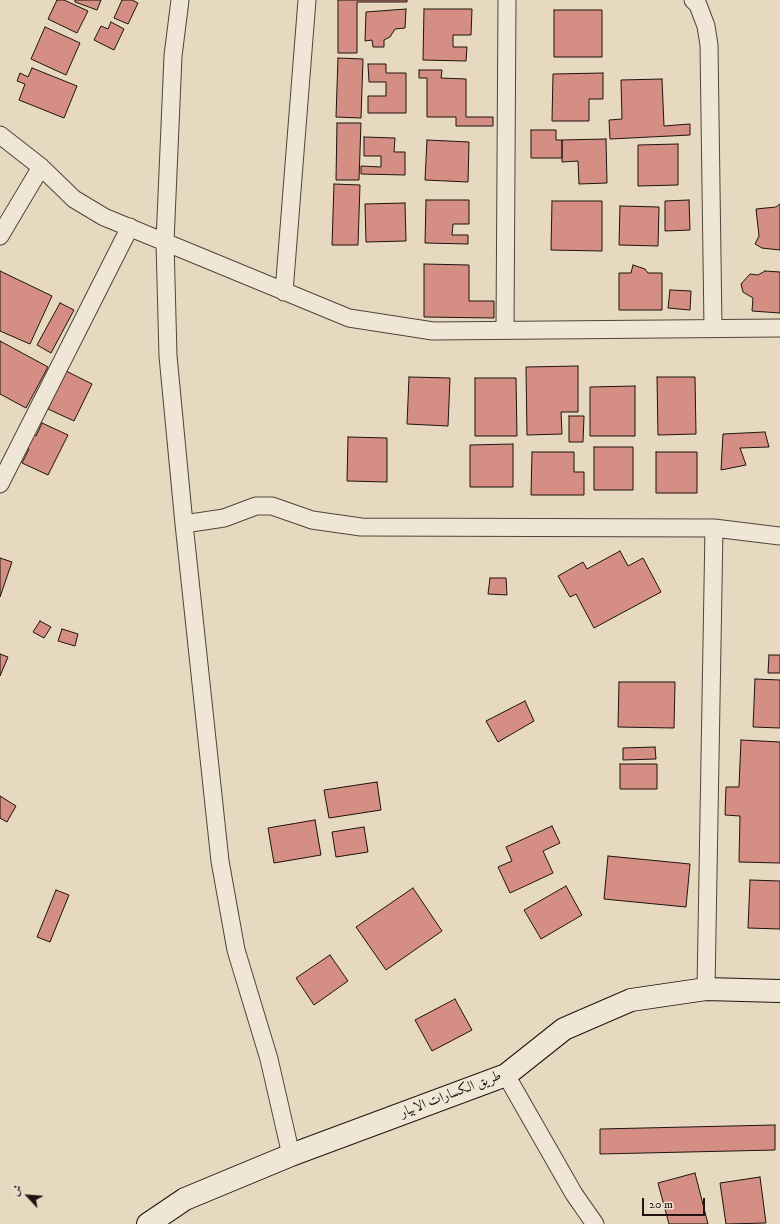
<!DOCTYPE html>
<meta charset="utf-8">
<style>
body{margin:0}
#map{position:relative;width:780px;height:1224px;overflow:hidden;background:#e6d9bf;font-family:"IM FELL DW Pica",Amiri,serif}
canvas{display:block}
.north{position:absolute;left:8px;top:1176px;width:40px;height:40px;-webkit-text-stroke:3px #efe6d5;paint-order:stroke;rotate:296deg;font-size:11px;font-weight:700;line-height:16px;text-align:center;color:#1e130f}
.north::after{content:'';display:block;margin:auto;width:14px;height:18px;background:#1e130f;clip-path:polygon(50% 0,100% 100%,50% 72%,0 100%)}
.scale{position:absolute;left:642px;top:1198px;width:63px;height:18px;box-sizing:border-box;border:2px solid #1e130f;border-top:0;padding-left:5px;font-size:12px;line-height:14px;white-space:nowrap;color:#1e130f;-webkit-text-stroke:3px #efe6d5;paint-order:stroke}
</style>
<div id="map">
<canvas width="780" height="1224"></canvas>
<div class="north">ش</div>
<div class="scale">20 m</div>
</div>
<script>
const c = document.querySelector('canvas').getContext('2d');
c.lineJoin = 'round';
function fill(path, color) {
  c.fillStyle = color;
  c.fill(path, 'evenodd');
}
function poly(rows) {
  const path = new Path2D();
  for (const r of rows) {
    path.moveTo(r[0], r[1]);
    for (let i = 2; i < r.length; i += 2) path.lineTo(r[i], r[i + 1]);
  }
  return path;
}
function trace(path, color, width, dash) {
  c.strokeStyle = color;
  c.lineWidth = width;
  c.lineCap = dash ? 'butt' : 'round';
  c.setLineDash(dash || []);
  c.stroke(path);
}
function label(font, color, halo, rows, align = 'center') {
  c.font = font + ' "IM FELL DW Pica",Amiri,serif';
  c.lineWidth = 3;
  c.setLineDash([]);
  c.textBaseline = 'middle';
  c.strokeStyle = halo;
  c.fillStyle = color;
  for (const [text, x, y, turn = 0] of rows) {
    c.save();
    c.translate(x, y);
    c.rotate((+turn || 0) * Math.PI / 180);
    c.textAlign = isNaN(turn) ? turn : align;
    if (halo) c.strokeText(text, 0, 0);
    c.fillText(text, 0, 0);
    c.restore();
  }
}
const building = poly([
 [57,0,64,0,88,11,77,33,48,19,57,0],
 [75,0,101,0,97,10,75,2,75,0],
 [122,0,132,0,138,3,128,24,114,18,122,0],
 [338,0,407,0,407,2,357,2,357,53,338,53,338,0],
 [406,9,405,28,395,29,390,37,384,40,384,47,373,47,372,40,365,41,366,12,406,9],
 [424,9,472,9,471,35,453,35,453,47,467,47,466,61,423,60,424,9],
 [554,10,602,10,602,57,554,57,554,10],
 [111,22,124,29,114,50,94,40,101,26,108,29,111,22],
 [45,27,80,43,66,75,31,59,45,27],
 [338,58,363,59,361,118,336,117,338,58],
 [368,64,386,64,386,73,406,73,406,113,368,113,368,96,386,96,386,82,369,82,368,64],
 [32,68,77,86,64,118,19,100,25,84,17,81,20,73,28,77,32,68],
 [419,70,442,70,441,78,466,79,466,117,493,117,493,126,456,126,456,117,427,117,427,78,419,78,419,70],
 [603,73,603,99,589,99,589,121,552,121,553,74,603,73],
 [662,79,664,126,690,124,690,135,610,139,609,120,622,119,621,80,662,79],
 [337,123,361,123,359,180,336,180,337,123],
 [531,130,556,130,556,140,562,140,562,158,531,158,531,130],
 [364,137,395,138,394,152,405,152,405,175,361,174,361,166,381,167,381,156,364,156,364,137],
 [606,139,607,183,579,184,578,161,562,162,562,140,606,139],
 [427,140,469,142,468,182,425,180,427,140],
 [678,144,678,185,638,186,638,145,678,144],
 [334,184,360,185,358,245,332,245,334,184],
 [426,200,469,200,469,224,453,224,452,235,468,235,468,244,425,243,426,200],
 [689,200,690,230,665,231,665,201,689,200],
 [552,201,602,201,602,251,551,250,552,201],
 [405,203,406,241,366,242,365,204,405,203],
 [780,204,780,250,762,248,755,244,759,236,756,209,776,207,780,204],
 [620,206,659,207,658,246,619,245,620,206],
 [424,264,469,265,469,301,494,301,494,318,424,317,424,264],
 [633,265,645,269,648,273,662,273,662,310,619,310,619,273,631,273,633,265],
 [0,271,52,296,30,344,0,331,0,271],
 [765,271,780,272,780,313,752,311,753,298,743,292,741,284,750,274,758,275,765,271],
 [670,290,691,291,690,310,668,308,670,290],
 [60,303,74,310,51,353,37,345,60,303],
 [0,341,48,367,26,408,0,394,0,341],
 [578,366,578,412,561,412,562,434,527,435,526,367,578,366],
 [64,370,92,384,74,421,48,409,59,385,64,370],
 [409,377,450,378,448,426,407,424,409,377],
 [657,377,695,377,696,434,658,435,657,377],
 [475,378,516,378,517,436,475,436,475,378],
 [635,386,635,436,590,436,590,387,635,386],
 [569,416,584,416,583,442,569,442,569,416],
 [42,423,68,435,48,475,22,463,29,449,26,448,33,434,36,436,42,423],
 [765,432,769,447,740,448,746,465,721,470,723,434,765,432],
 [348,437,387,438,387,482,347,481,348,437],
 [513,444,513,487,470,487,470,445,513,444],
 [594,447,633,447,633,490,594,490,594,447],
 [532,452,574,452,574,472,584,472,584,495,531,495,532,452],
 [656,452,697,452,697,493,656,493,656,452],
 [620,551,628,566,643,558,661,592,594,628,576,594,570,597,558,576,583,562,587,569,620,551],
 [0,558,12,562,0,597,0,558],
 [490,578,506,578,507,595,488,594,490,578],
 [40,621,51,627,44,638,33,632,40,621],
 [62,629,78,634,75,646,58,641,62,629],
 [0,654,8,657,0,676,0,654],
 [769,655,780,655,780,673,768,673,769,655],
 [755,679,780,680,780,728,753,727,755,679],
 [619,682,675,682,674,728,618,727,619,682],
 [525,701,534,721,498,742,486,721,525,701],
 [741,740,780,742,780,863,739,862,740,816,725,815,726,787,739,787,741,740],
 [655,747,656,759,623,760,623,748,655,747],
 [620,764,657,764,657,789,620,789,620,764],
 [377,782,381,810,329,818,324,790,377,782],
 [0,796,16,806,7,822,0,818,0,796],
 [315,820,321,855,274,863,268,828,315,820],
 [552,826,560,843,543,851,553,873,510,893,498,867,512,861,506,847,552,826],
 [364,827,368,852,336,857,332,832,364,827],
 [608,856,690,864,686,907,604,899,608,856],
 [750,880,780,881,780,929,748,928,750,880],
 [566,886,582,915,541,939,524,910,566,886],
 [413,888,442,931,386,970,356,927,413,888],
 [56,890,69,895,50,942,37,937,56,890],
 [330,955,348,981,314,1005,296,978,330,955],
 [455,999,472,1030,432,1051,415,1020,455,999],
 [775,1125,775,1150,600,1154,600,1129,775,1125],
 [695,1173,708,1224,669,1224,658,1183,695,1173],
 [760,1177,766,1223,726,1224,720,1183,760,1177]
]);
fill(building, '#d48e83');
trace(building, '#1e130f', 1);
const street = poly([
 [180,0,173,56,165,242,168,356,184,524,220,861,236,950,269,1059,291,1155],
 [693,0,698,5,706,26,709,45,713,328],
 [0,135,41,167,74,199,104,217,349,318,433,331,780,328],
 [0,236,41,167],
 [284,292,307,0],
 [505,330,507,0],
 [0,484,130,227],
 [184,524,224,518,256,506,272,506,312,520,361,527,714,528,706,989],
 [714,528,780,536],
 [506,1075,574,1194,595,1224]
]);
const secondary = poly([
 [148,1224,185,1199,291,1155,506,1075,564,1029,631,1000,706,989,780,991]
]);
trace(street, '#50443b', 19);
trace(secondary, '#1e130f', 24);
trace(street, '#efe6d5', 17);
trace(secondary, '#efe6d5', 22);
label('14px', '#1e130f', '#efe6d5', [
 ["طريق الكسارات الابيار",451,1095,-21]
]);
</script>
